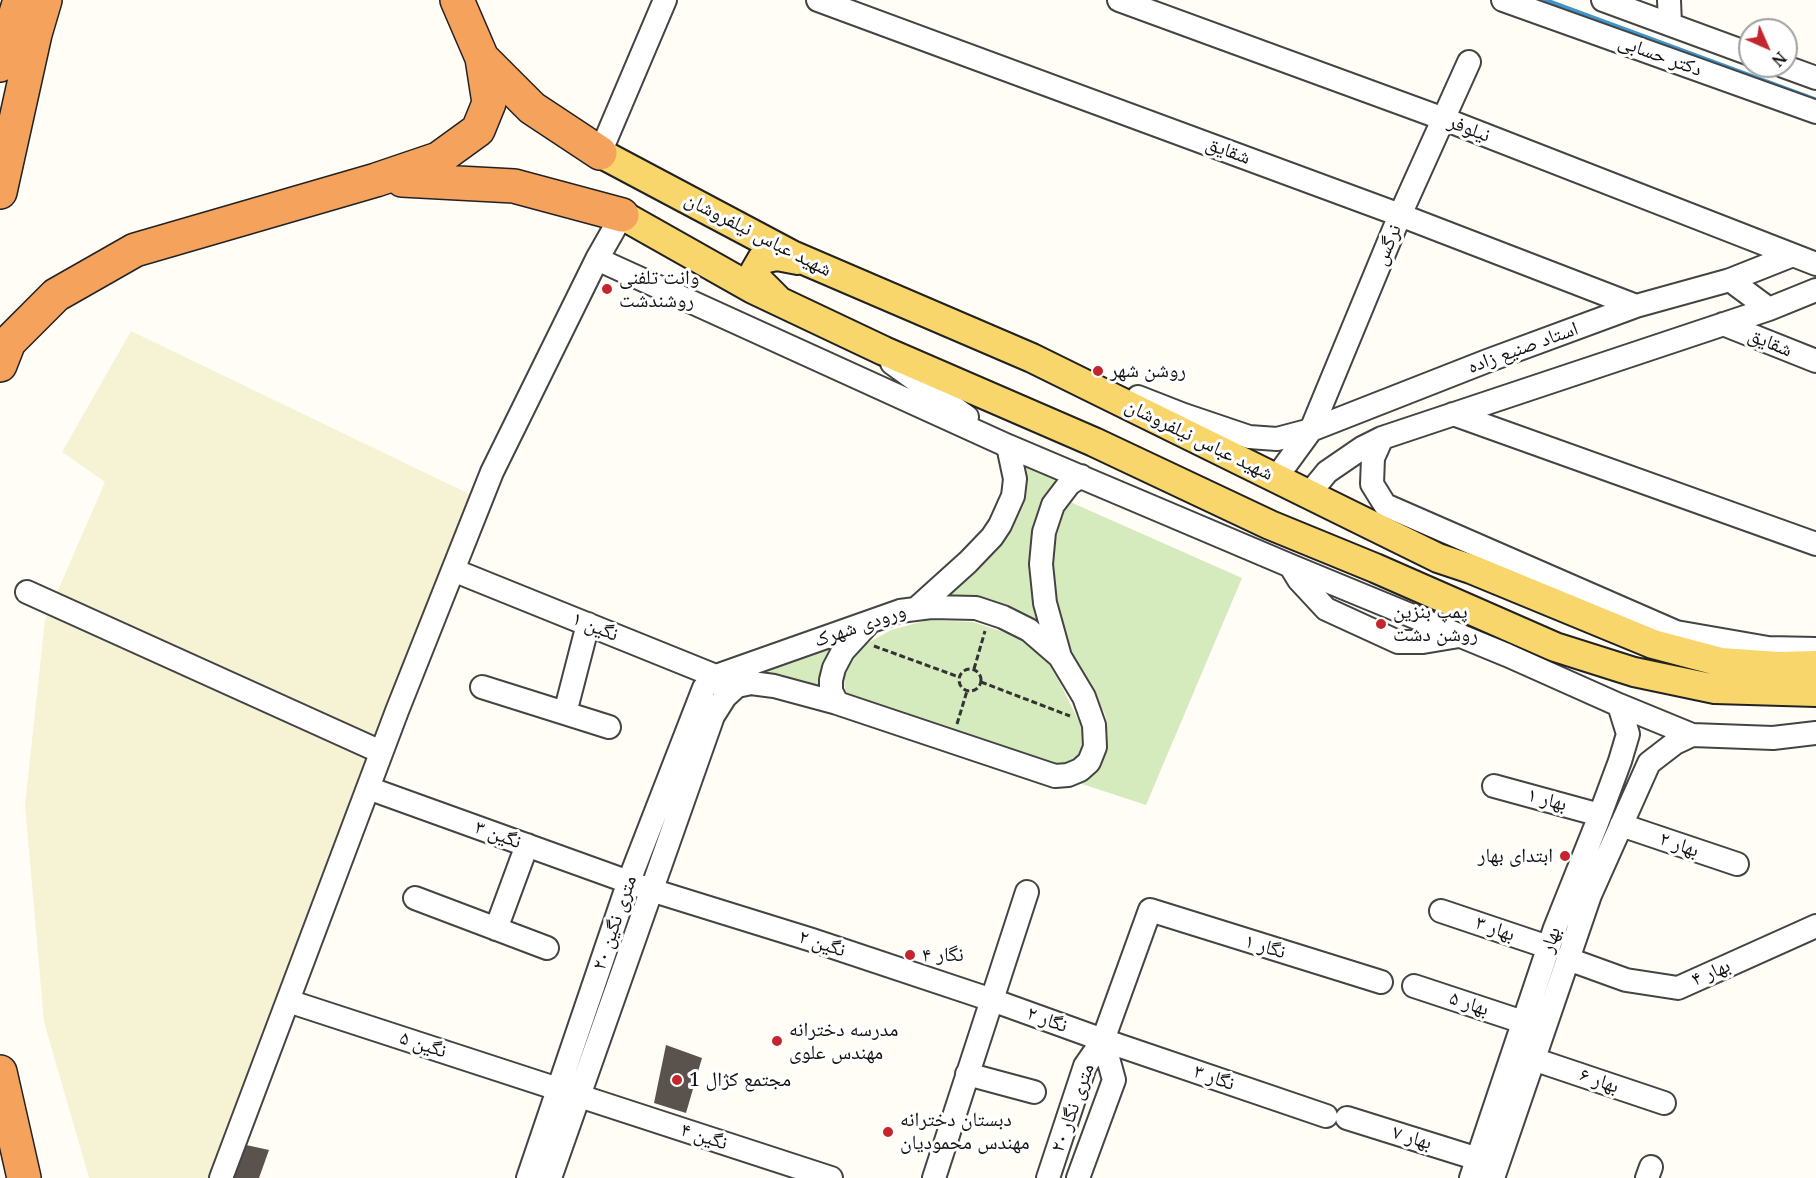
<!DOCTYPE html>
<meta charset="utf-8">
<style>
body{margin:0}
#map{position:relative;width:1816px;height:1178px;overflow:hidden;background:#fffdf5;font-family:"Noto Serif",serif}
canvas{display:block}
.north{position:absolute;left:1738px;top:18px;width:60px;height:60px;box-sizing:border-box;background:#fff;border:2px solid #a0a0a0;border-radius:50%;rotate:135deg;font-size:16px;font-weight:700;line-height:24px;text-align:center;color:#111}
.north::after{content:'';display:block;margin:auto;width:21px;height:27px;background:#c4262e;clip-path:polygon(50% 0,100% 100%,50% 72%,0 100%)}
</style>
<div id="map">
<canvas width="1816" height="1178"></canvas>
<div class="north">N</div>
</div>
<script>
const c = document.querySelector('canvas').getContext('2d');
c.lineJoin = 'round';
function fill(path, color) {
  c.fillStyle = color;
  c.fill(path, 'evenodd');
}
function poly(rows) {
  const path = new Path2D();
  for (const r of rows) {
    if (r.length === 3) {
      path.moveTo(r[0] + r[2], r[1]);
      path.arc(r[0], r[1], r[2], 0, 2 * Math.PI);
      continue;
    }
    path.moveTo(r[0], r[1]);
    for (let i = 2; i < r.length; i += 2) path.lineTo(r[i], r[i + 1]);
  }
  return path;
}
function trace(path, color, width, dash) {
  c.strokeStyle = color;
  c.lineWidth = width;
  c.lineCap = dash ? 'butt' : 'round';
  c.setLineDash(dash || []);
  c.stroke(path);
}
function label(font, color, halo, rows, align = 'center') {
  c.font = font + ' "Noto Serif","Noto Naskh Arabic",serif';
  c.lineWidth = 6;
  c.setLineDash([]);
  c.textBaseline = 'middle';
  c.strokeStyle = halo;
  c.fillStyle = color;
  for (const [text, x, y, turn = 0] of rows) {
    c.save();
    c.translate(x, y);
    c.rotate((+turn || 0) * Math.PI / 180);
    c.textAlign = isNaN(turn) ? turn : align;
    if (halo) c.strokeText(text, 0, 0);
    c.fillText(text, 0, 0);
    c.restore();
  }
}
fill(poly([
 [131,331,490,504,214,1178,89,1178,44,1022,25,805,45,620,105,482,62,452]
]), '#f6f3d4');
fill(poly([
 [1021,458,1066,476,1032,561,1031,582,1034,601,1043,631,1009,607,994,602,976,598,939,599,964,579],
 [1068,501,1242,578,1146,805,1079,783,1087,777,1105,744,1107,723,1105,714,1071,655,1052,586,1054,547,1062,513],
 [928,620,973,622,1013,635,1032,647,1049,664,1061,685,1084,732,1081,750,1073,762,1064,767,851,698,845,690,844,678,850,662,859,648,891,630],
 [843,641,825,693,754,671]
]), '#d5ebbd');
trace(poly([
 [1545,0,1816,100]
]), '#3f96cf', 4.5);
fill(poly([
 [666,1045,702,1058,686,1113,654,1103],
 [237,1143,269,1150,259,1178,224,1178]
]), '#5a524d');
const minor = poly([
 [818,0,1400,215,1636,306],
 [1119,0,1444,119,1816,264],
 [1503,0,1816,112],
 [1603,0,1750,54],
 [1669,0,1670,24],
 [1783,66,1816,78],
 [600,153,665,0],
 [597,259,1008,446,1291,566,1507,655,1619,705,1692,735,1773,738,1816,733],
 [1730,280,1769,309],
 [1723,324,1816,361],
 [892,363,967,417],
 [1138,397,1184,415,1249,437,1277,439,1311,430,1400,215,1469,62],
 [1453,414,1816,544],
 [1382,438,1373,458,1372,484,1385,505,1676,632,1768,648,1816,649],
 [1276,478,1311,430,1487,361,1636,306,1730,280,1793,255],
 [1309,494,1327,472,1362,448,1382,438,1769,309,1816,290],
 [1291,567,1299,580,1326,609,1398,642,1423,642,1459,636],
 [453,570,728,681],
 [27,592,381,752],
 [917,608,968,562,992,537,1000,525,1013,496,1015,479,1008,446],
 [482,687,609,727],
 [837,703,831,691,831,680,834,668,843,651,867,625],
 [565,713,588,624],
 [1494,786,1600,815],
 [368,788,651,890,812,940,992,1000,1103,1040,1326,1116],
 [1621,825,1737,864],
 [415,898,547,948],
 [1441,911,1548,947],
 [496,929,527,845],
 [1568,959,1626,980,1678,988,1816,926],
 [1414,986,1523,1022],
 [288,1001,831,1178],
 [1533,1059,1664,1103],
 [967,1074,1034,1092],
 [1347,1118,1478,1159],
 [221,1178,397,711,492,472,597,259,622,215],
 [528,1178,629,881,704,688,716,676,900,611,931,607,976,608,1003,617,1029,630,1059,656],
 [550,1178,713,716,725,697,737,686,751,683,774,686,837,703,1055,776,1068,775,1080,770,1089,762,1095,747,1094,725,1084,697,1060,657,1045,603,1041,564,1044,532,1053,505,1069,484,1081,476],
 [934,1178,1027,892],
 [1048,1178,1085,1066,1103,1040,1150,910,1381,982],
 [1078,1178,1114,1080,1103,1040],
 [1471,1178,1555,928,1597,823,1620,761,1628,734,1619,705],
 [1493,1178,1590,895,1649,763,1675,743,1692,735],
 [1647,1178,1651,1167]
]);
const major = poly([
 [600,153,792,255,1032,358,1438,558,1471,569,1653,644,1721,662,1778,666,1816,665],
 [622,215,753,289,884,351,1094,442,1270,525,1375,568,1555,647,1634,672,1715,689,1816,692],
 [777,299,758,280,755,271,762,259,777,256,798,260]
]);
const highway = poly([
 [457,0,482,58,532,108,600,153],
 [0,65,20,0],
 [402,180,514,186,622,215],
 [0,192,35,34,45,0],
 [0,365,9,342,56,295,135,250,376,180,438,159,478,130,489,103,482,58],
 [0,1072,24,1178]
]);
trace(minor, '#444', 26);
trace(major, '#222', 32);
trace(highway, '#222', 36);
trace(poly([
 [874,646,959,677],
 [970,680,11],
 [974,669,985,631],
 [981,682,1070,716],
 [957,724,967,691]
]), '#333', 3, [6, 3]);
trace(minor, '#fff', 22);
trace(major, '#f9d66b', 28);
trace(highway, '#f5a25d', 33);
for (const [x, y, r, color] of [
 [607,289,6,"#c4262e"],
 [1098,371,6,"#c4262e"],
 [1381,624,6,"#c4262e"],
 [1565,856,6,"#c4262e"],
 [910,955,6,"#c4262e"],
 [777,1041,6,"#c4262e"],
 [677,1080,6,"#c4262e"],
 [888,1132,6,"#c4262e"]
]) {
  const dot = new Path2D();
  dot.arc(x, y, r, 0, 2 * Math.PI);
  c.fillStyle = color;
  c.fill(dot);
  trace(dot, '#fff', 2);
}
label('20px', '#111', '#fff', [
 ["دکتر حسابی",1660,56,20],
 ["نیلوفر",1469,129,21],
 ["شقایق",1228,151,20],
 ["شهید عباس نیلفروشان",758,235,27],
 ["نرگس",1388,245,-67],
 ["شقایق",1770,343,22],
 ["استاد صنیع زاده",1523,348,-20],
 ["شهید عباس نیلفروشان",1199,440,26],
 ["ورودی شهرک",860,626,-19],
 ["نگین ۱",595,627,22],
 ["بهار ۱",1547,800,15],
 ["نگین ۳",498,835,20],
 ["بهار ۲",1679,845,19],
 ["۲۰ متری نگین",615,923,-71],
 ["بهار ۳",1495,929,19],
 ["بهار",1551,940,-71],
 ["نگین ۲",822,944,18],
 ["نگار ۱",1265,947,17],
 ["بهار ۴",1711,973,-24],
 ["بهار ۵",1469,1004,18],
 ["نگار ۲",1047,1020,20],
 ["نگین ۵",423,1045,18],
 ["نگار ۳",1214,1078,19],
 ["بهار ۶",1599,1081,19],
 ["۲۰ متری نگار",1073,1108,-70],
 ["نگین ۴",704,1137,18],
 ["بهار ۷",1412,1138,17]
]);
label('20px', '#111', '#fff', [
 ["وانت تلفنی",619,278],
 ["روشندشت",619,301],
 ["روشن شهر",1110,371],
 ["پمپ بنزین",1393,612],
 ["روشن دشت",1393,635],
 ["ابتدای بهار",1553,856,"right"],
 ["نگار ۴",922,955],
 ["مدرسه دخترانه",789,1030],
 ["مهندس علوی",789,1053],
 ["مجتمع کژال 1",689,1080],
 ["دبستان دخترانه",900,1120],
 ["مهندس محمودیان",900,1143]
], 'left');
</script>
